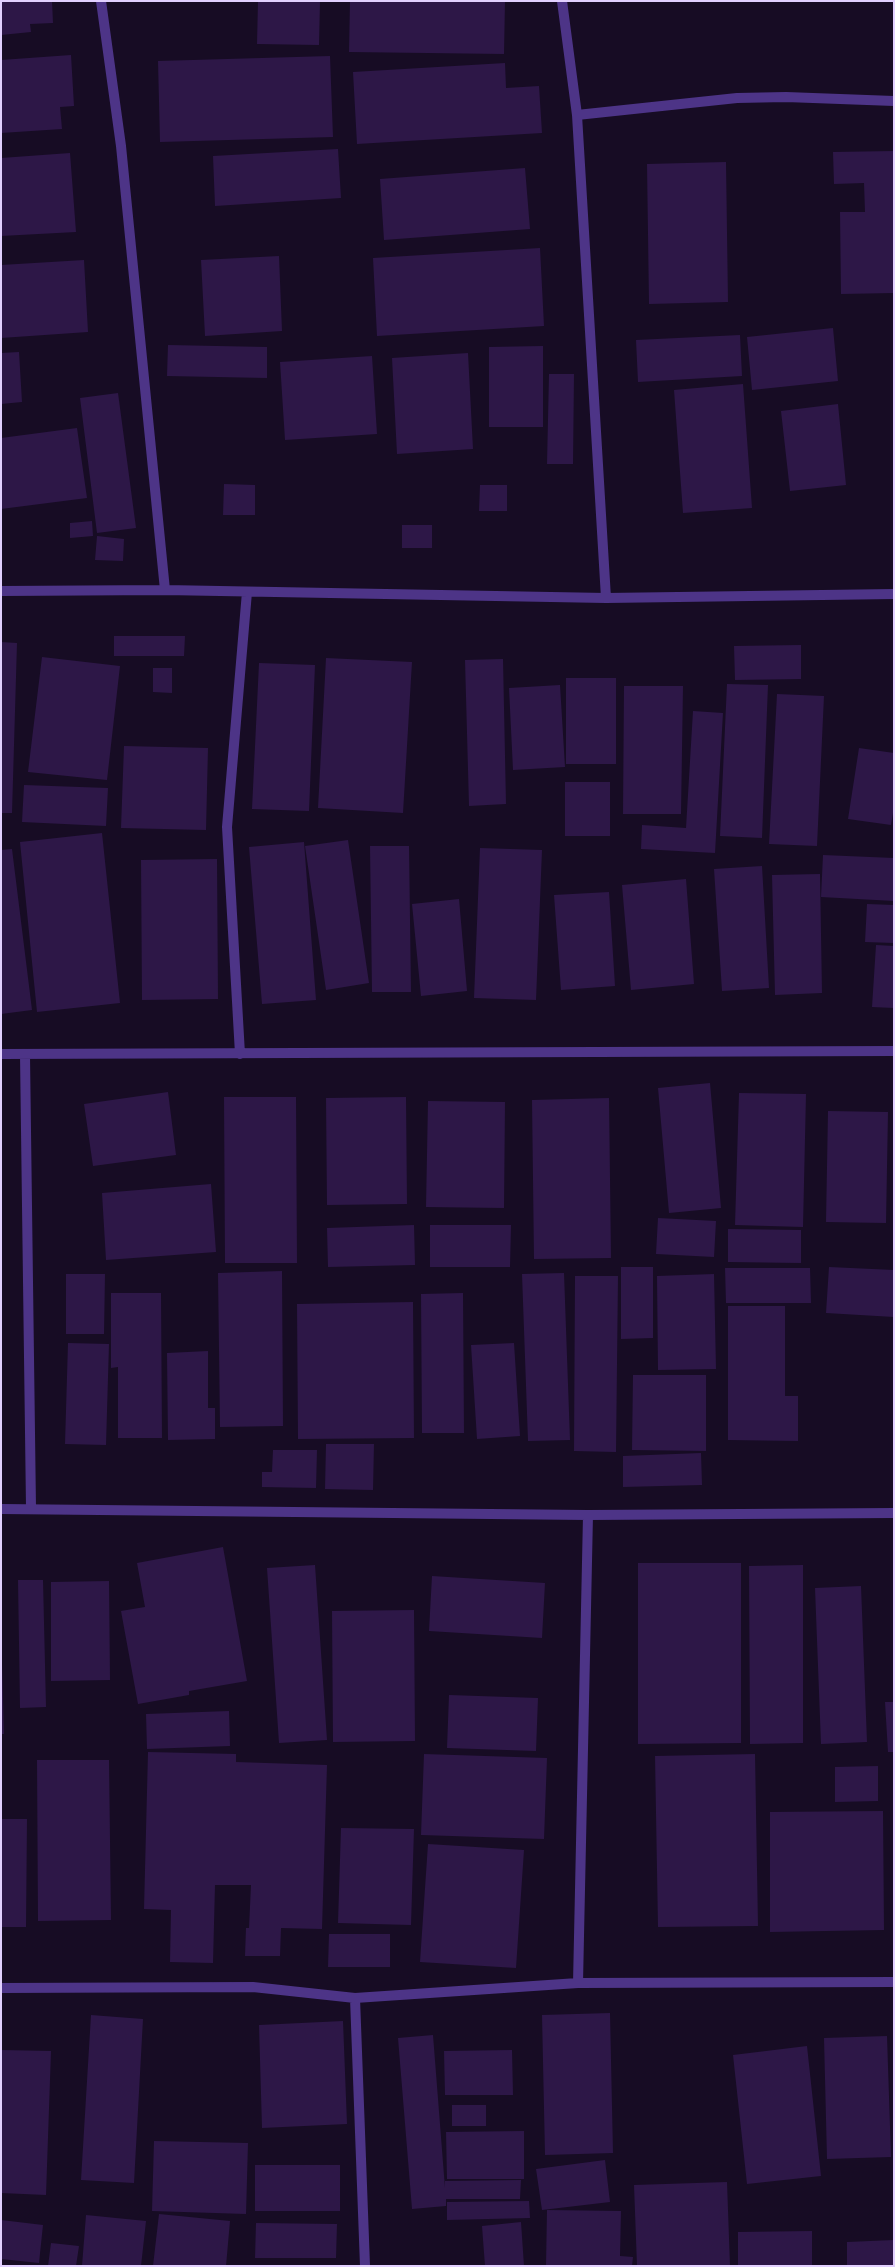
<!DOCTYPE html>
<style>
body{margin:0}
#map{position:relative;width:895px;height:2267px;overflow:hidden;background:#170c24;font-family:Cabin,sans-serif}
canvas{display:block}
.frame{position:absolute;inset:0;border:2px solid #e2d0ff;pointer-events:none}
</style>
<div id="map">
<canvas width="895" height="2267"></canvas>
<div class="frame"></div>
</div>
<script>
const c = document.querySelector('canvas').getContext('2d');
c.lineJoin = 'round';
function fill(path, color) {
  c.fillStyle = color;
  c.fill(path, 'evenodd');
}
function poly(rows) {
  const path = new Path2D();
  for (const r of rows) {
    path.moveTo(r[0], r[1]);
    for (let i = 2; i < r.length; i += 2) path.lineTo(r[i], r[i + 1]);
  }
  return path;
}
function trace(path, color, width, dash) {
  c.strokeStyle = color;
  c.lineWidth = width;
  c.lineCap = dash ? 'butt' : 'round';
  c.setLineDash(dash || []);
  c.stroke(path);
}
fill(poly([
 [1,1,52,1,53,23,30,24,31,32,1,35],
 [258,1,320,1,319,45,257,44],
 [350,1,505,1,504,54,349,52],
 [71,55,74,106,60,107,62,129,1,133,1,60],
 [330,56,333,137,160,142,158,61],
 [505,63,506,88,539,86,542,133,357,144,353,72],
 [338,149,341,198,215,206,213,156],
 [894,151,894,293,841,294,840,212,865,212,864,183,834,184,833,152],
 [70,153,76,232,1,236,1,158],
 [726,162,728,302,649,304,647,164],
 [525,168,530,229,384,240,380,179],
 [540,248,544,326,377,336,373,258],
 [279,256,282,331,205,336,201,260],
 [84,260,88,332,1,338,1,265],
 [833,328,838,381,752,390,747,337],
 [740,335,742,376,638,382,636,340],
 [168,345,267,347,267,378,167,376],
 [543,346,543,427,489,427,489,347],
 [19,352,22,402,1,404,1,353],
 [468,353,473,449,397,454,392,358],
 [372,356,377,434,285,440,280,362],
 [549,374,574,374,573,464,547,464],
 [743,384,752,508,683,513,674,390],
 [118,393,136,528,97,533,80,398],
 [838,404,846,485,790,491,781,411],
 [77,428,87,498,1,509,1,438],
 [224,484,255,485,255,515,223,515],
 [480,485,507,485,507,511,479,511],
 [92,521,93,536,70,538,70,523],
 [402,525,432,525,432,548,402,548],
 [97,536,124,539,123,561,95,560],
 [114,636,185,636,184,656,114,656],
 [1,642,17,643,12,813,1,813],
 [801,645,801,679,735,680,734,646],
 [42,657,120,666,107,780,28,772],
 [326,658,412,662,403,813,318,808],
 [503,659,506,804,469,806,465,660],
 [259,663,315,665,309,811,252,809],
 [153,668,172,668,172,693,153,692],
 [566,678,616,678,616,764,566,764],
 [727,684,768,685,762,838,720,836],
 [560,685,565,767,513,770,509,688],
 [624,686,683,686,681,814,623,814],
 [777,694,824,696,817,846,769,844],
 [693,711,723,713,715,853,641,849,642,825,686,828],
 [124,746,208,748,206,830,121,828],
 [859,748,894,753,894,807,891,825,848,819],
 [565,782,610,782,610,836,565,836],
 [24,785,108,788,106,826,22,822],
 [102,833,120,1003,37,1012,20,842],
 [348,840,369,983,326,990,305,846],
 [304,842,316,1000,262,1004,249,847],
 [370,846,409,846,411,992,372,992],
 [480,848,542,850,536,1000,474,998],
 [12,849,32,1010,1,1014,1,850],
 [823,855,894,858,894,901,821,897],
 [217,859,218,999,142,1000,141,860],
 [762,866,769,988,722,991,714,869],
 [820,874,822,993,775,995,772,875],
 [686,879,694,984,631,990,622,885],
 [609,892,615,986,561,990,554,895],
 [459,899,467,991,421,996,412,904],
 [867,904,894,905,894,943,865,942],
 [876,945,894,946,894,1008,872,1007],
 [710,1083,721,1208,669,1213,658,1088],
 [168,1092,176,1155,93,1166,84,1104],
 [739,1093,806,1094,803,1227,735,1225],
 [224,1097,296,1097,297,1263,225,1263],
 [406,1097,407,1204,327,1205,326,1098],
 [609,1098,611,1258,534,1259,532,1100],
 [428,1101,505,1102,504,1208,426,1207],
 [828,1111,888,1112,886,1223,826,1222],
 [211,1184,216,1252,106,1260,102,1193],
 [658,1218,716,1221,714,1257,656,1254],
 [414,1225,415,1265,328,1267,327,1228],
 [430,1225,511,1225,510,1267,430,1267],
 [728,1229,801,1230,801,1263,728,1262],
 [621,1267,653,1267,653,1338,621,1339],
 [829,1267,894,1270,894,1317,826,1313],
 [725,1268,810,1268,811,1303,726,1303],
 [282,1271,283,1426,220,1427,218,1273],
 [564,1273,570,1440,528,1441,522,1274],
 [66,1274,105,1274,104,1334,66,1334],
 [714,1274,716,1369,658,1370,657,1276],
 [575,1276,618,1276,616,1452,574,1451],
 [111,1293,161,1293,162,1438,118,1438,118,1367,111,1368],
 [463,1293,464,1433,422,1433,421,1294],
 [413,1302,414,1438,298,1439,297,1304],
 [728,1306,785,1306,785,1396,798,1396,798,1441,728,1440],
 [68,1343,109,1344,106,1445,65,1444],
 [514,1343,520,1436,477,1439,471,1345],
 [208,1351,208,1408,215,1408,215,1439,168,1440,167,1353],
 [633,1375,706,1375,706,1451,632,1450],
 [326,1444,374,1444,373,1490,325,1489],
 [273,1450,317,1450,316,1488,262,1487,262,1472,272,1472],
 [701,1453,702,1485,623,1487,623,1456],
 [223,1547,247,1681,189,1691,189,1695,138,1704,121,1611,145,1607,137,1563],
 [638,1563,741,1563,741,1743,638,1744],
 [315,1565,327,1740,279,1743,267,1568],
 [803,1565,803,1743,750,1744,749,1566],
 [432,1576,545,1583,542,1638,429,1631],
 [18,1580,43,1580,46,1707,20,1708],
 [109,1581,110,1680,51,1681,51,1582],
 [861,1586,867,1742,821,1744,815,1588],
 [414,1610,415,1741,333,1742,332,1611],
 [1,1628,4,1734,1,1734],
 [449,1695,538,1698,536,1751,447,1748],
 [885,1702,894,1702,894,1752,888,1752],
 [229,1711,230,1746,147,1749,146,1714],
 [148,1752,236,1754,236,1762,327,1765,322,1929,281,1928,280,1956,245,1956,246,1928,249,1928,251,1885,215,1885,213,1963,170,1962,171,1910,144,1909],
 [424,1754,547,1758,544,1839,421,1835],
 [755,1754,758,1926,658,1927,655,1756],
 [37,1760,109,1760,111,1920,38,1921],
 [878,1766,878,1801,835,1802,835,1767],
 [883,1811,884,1930,770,1932,770,1812],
 [1,1819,27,1819,26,1927,1,1927],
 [341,1828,414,1829,411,1925,338,1923],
 [428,1844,524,1850,516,1968,420,1962],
 [329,1934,390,1934,390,1967,328,1967],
 [610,2013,613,2153,545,2155,542,2015],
 [91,2015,143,2019,134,2183,81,2180],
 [343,2021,347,2124,262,2128,259,2025],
 [433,2035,445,2188,445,2181,521,2180,520,2199,446,2199,446,2206,412,2209,398,2038],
 [887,2036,891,2157,827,2159,824,2038],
 [807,2046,821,2176,747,2184,733,2055],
 [1,2050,51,2051,46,2195,1,2193],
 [512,2050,513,2095,445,2095,444,2051],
 [452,2105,486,2105,486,2126,452,2126],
 [524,2131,524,2179,447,2179,446,2132],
 [154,2141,248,2143,246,2214,152,2211],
 [605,2160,610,2202,542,2210,536,2169],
 [255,2165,340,2165,340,2211,255,2211],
 [727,2182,730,2266,637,2266,634,2185],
 [529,2201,530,2218,447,2220,447,2202],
 [547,2210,621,2211,620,2256,633,2257,632,2266,546,2266],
 [159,2214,230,2221,226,2266,153,2266],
 [86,2215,146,2221,141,2266,82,2266],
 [1,2220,43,2225,39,2263,1,2259],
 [521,2222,524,2266,485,2266,482,2226],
 [256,2223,337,2224,336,2258,255,2258],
 [812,2231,812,2266,738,2266,738,2232],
 [894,2240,894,2266,847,2266,847,2242],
 [51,2243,79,2246,76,2266,48,2266]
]), '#2d1747');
trace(poly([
 [101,1,121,146,165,590],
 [562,1,577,115,606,598],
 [577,115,737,98,786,97,894,101],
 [1,591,165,590,606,598,894,594],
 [1,1054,894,1051],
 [240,1054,227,827,247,592],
 [25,1055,31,1508],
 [1,1509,588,1515,894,1513],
 [578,1983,588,1515],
 [1,1988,253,1987,355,1998,578,1983,894,1982],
 [355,1998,365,2266]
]), '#4d3487', 10);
</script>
